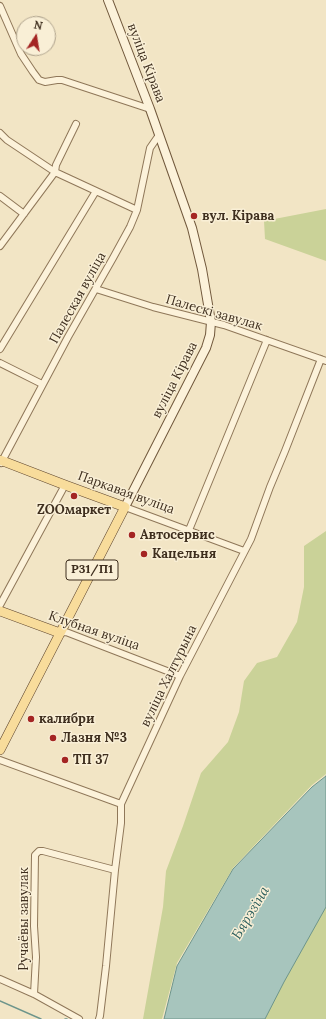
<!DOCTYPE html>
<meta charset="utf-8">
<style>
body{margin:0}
#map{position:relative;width:326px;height:1019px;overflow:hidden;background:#f2e5c5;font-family:Lora,serif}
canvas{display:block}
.north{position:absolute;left:16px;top:16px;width:40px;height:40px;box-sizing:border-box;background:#f9efd6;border:1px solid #aea28c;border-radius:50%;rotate:12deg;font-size:11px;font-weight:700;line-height:16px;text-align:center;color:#3e2e1e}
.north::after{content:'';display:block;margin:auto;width:14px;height:18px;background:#a42523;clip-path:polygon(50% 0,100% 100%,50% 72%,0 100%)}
</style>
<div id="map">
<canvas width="326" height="1019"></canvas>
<div class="north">N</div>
</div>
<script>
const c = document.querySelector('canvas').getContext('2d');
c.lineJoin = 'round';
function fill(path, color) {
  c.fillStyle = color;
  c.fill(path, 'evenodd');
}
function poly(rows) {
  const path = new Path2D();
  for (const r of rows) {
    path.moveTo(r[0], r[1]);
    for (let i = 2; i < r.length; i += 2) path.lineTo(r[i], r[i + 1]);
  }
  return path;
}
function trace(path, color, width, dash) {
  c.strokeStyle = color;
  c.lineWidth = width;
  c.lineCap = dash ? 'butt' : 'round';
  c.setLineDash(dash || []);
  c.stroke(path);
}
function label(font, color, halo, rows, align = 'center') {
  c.font = font + ' Lora,serif';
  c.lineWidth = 3;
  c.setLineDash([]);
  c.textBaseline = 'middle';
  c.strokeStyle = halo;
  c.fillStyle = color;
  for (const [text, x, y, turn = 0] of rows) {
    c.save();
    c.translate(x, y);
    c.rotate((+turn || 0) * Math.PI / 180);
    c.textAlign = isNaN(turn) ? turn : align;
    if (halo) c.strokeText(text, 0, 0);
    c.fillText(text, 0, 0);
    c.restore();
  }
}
fill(poly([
 [326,209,326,261,265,239,264,221],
 [326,531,326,774,312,785,233,868,177,963,162,1019,143,1019,163,907,166,871,183,826,201,773,228,742,239,712,244,681,257,663,277,657,297,622,304,587,304,546],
 [326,902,326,1019,263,1019]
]), '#cad298');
const water = poly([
 [326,776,326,907,284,982,265,1019,164,1019,177,966,233,869,312,787,326,776]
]);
fill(water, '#a7c5bd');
trace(water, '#6d958b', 1);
trace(poly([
 [0,1001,41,1019],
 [65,1019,67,1019]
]), '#6d958b', 1.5);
const minor = poly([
 [0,6,21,54,33,72,39,80,45,82,57,80,62,80,150,109],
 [0,133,7,140,55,172,137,210],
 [0,196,24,214],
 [0,246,55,172,56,165,76,124],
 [96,289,153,307,224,325,326,361],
 [0,349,96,191],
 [0,363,42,384],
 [1,463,68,337,113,258,130,227,137,210,150,148,159,135],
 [125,507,244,551],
 [189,530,267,340],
 [0,605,65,485],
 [60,633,66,632,180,676],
 [0,760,121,804],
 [0,979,34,994,79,1019],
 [34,994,36,957,34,926,35,855,39,851,43,851,115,870],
 [99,1019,100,1016,106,966,115,870,121,823,121,804,180,676,251,539,270,487,285,451,321,359]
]);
const secondary = poly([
 [108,0,150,109,192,228,202,269,211,322,210,335,206,348,125,507]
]);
const primary = poly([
 [0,460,65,485,125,507,0,750],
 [0,611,60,633]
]);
trace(minor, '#8f7759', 8);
trace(secondary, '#71583c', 10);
trace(primary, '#5d442d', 10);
trace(minor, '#fcf2da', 6);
trace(secondary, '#fcf2da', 8);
trace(primary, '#f8dc9b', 9);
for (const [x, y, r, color] of [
 [194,216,4,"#a42523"],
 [74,496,4,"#a42523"],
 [132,535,4,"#a42523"],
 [144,554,4,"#a42523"],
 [31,719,4,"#a42523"],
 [53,738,4,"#a42523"],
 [65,760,4,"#a42523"]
]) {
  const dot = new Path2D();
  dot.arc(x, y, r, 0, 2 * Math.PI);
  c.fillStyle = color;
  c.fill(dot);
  trace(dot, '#f9efd6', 1.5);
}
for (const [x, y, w] of [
 [92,570,52]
]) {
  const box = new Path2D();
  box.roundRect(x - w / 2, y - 10, w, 20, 3);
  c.fillStyle = '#f9efd6';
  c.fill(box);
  trace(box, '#3e2e1e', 1);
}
label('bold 12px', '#3e2e1e', null, [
 ["Р31/П1",92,570]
]);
label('13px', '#3e2e1e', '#f9efd6', [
 ["вуліца Кірава",146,63,69],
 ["Палеская вуліца",78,298,-61],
 ["Палескі завулак",214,313,16],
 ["вуліца Кірава",175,380,-63],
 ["Паркавая вуліца",126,493,20],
 ["Клубная вуліца",94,631,19],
 ["вуліца Халтурына",169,676,-64],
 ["Ручаёвы завулак",24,919,-90]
]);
label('bold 13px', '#3e2e1e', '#f9efd6', [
 ["вул. Кірава",202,216],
 ["ZOOмаркет",74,510,"center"],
 ["Автосервис",140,535],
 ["Кацельня",152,554],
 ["калибри",39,719],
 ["Лазня №3",61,738],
 ["ТП 37",73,760]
], 'left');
label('italic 14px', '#2c5f5d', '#f9efd6', [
 ["Бярэзіна",251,913,-59]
]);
</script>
